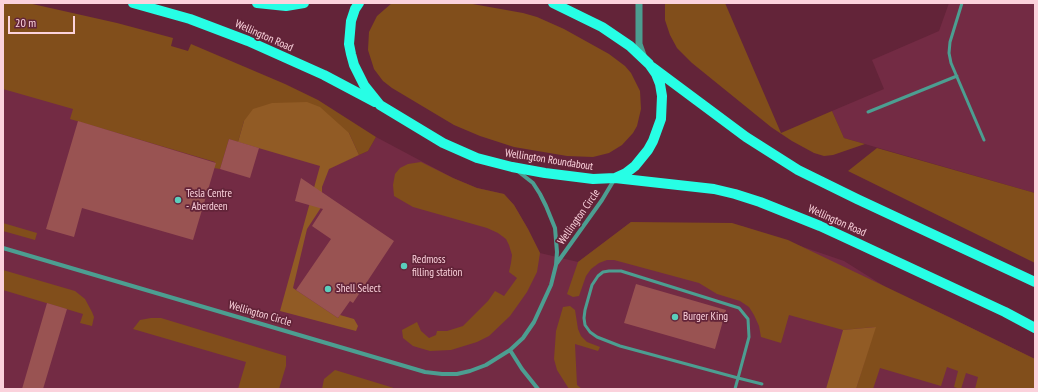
<!DOCTYPE html>
<style>
body{margin:0}
#map{position:relative;width:1038px;height:392px;overflow:hidden;background:#632439;font-family:"PT Sans Narrow",sans-serif}
canvas{display:block}
.frame{position:absolute;inset:0;border:4px solid #fbd2dc;pointer-events:none}
.scale{position:absolute;left:8px;top:16px;width:67px;height:18px;box-sizing:border-box;border:2px solid #fbd2dc;border-top:0;padding-left:5px;font-size:12px;line-height:14px;white-space:nowrap;color:#fbd2dc;-webkit-text-stroke:3px #632439;paint-order:stroke}
</style>
<div id="map">
<canvas width="1038" height="392"></canvas>
<div class="frame"></div>
<div class="scale">20 m</div>
</div>
<script>
const c = document.querySelector('canvas').getContext('2d');
c.lineJoin = 'round';
function fill(path, color) {
  c.fillStyle = color;
  c.fill(path, 'evenodd');
}
function poly(rows) {
  const path = new Path2D();
  for (const r of rows) {
    path.moveTo(r[0], r[1]);
    for (let i = 2; i < r.length; i += 2) path.lineTo(r[i], r[i + 1]);
  }
  return path;
}
function trace(path, color, width, dash) {
  c.strokeStyle = color;
  c.lineWidth = width;
  c.lineCap = dash ? 'butt' : 'round';
  c.setLineDash(dash || []);
  c.stroke(path);
}
function label(font, color, halo, rows, align = 'center') {
  c.font = font + ' "PT Sans Narrow",sans-serif';
  c.lineWidth = 3.5;
  c.setLineDash([]);
  c.textBaseline = 'middle';
  c.strokeStyle = halo;
  c.fillStyle = color;
  for (const [text, x, y, turn = 0] of rows) {
    c.save();
    c.translate(x, y);
    c.rotate((+turn || 0) * Math.PI / 180);
    c.textAlign = isNaN(turn) ? turn : align;
    if (halo) c.strokeText(text, 0, 0);
    c.fillText(text, 0, 0);
    c.restore();
  }
}
fill(poly([
 [949,3,1035,3,1035,193,844,138,832,111,884,89,872,60,939,31],
 [3,69,78,93,329,168,368,151,376,137,453,178,477,188,504,194,514,205,528,229,540,253,578,262,631,222,742,226,844,261,887,288,951,318,1035,359,1035,389,3,389]
]), '#732b44');
fill(poly([
 [3,3,28,3,117,23,173,38,171,46,188,51,191,44,285,84,318,100,376,137,368,151,359,155,349,133,244,121,238,142,229,139,220,169,214,168,215,162,70,119,73,109,3,89],
 [392,3,467,3,523,13,537,17,564,29,609,54,625,66,631,73,640,91,641,109,637,126,633,133,622,145,609,153,593,157,567,156,514,147,480,136,454,125,392,88,383,81,374,69,368,50,369,32,377,16],
 [665,3,725,3,781,133,832,111,844,138,865,144,833,155,824,156,814,153,792,141,771,127,692,63,677,48,670,35,665,20],
 [877,148,1035,193,1035,263,848,171],
 [421,162,453,178,477,188,504,194,514,205,528,229,540,253,537,272,527,292,510,316,489,336,477,342,451,350,430,351,413,346,403,338,402,330,417,322,421,331,429,338,436,335,437,331,447,331,463,326,488,301,495,291,504,296,517,278,509,272,511,263,512,255,509,245,506,239,498,233,487,228,413,207,394,196,393,185,395,174,400,168,408,164],
 [631,222,732,223,788,240,951,318,1035,359,1035,389,975,389,978,377,966,373,961,389,960,389,954,387,958,371,947,367,941,386,880,368,873,389,856,389,875,327,843,330,789,315,781,343,761,337,759,326,754,315,749,307,740,301,717,294,699,283,614,260,607,260,599,263,591,269,586,276,579,296,573,297,567,294,578,262],
 [3,223,37,233,35,240,3,231],
 [3,270,75,291,85,299,92,312,94,317,92,326,80,323,83,314,3,290],
 [570,306,575,310,578,329,581,336,587,342,600,347,598,351,575,344,577,385,582,389,569,389,557,370,554,359,556,331,563,307],
 [151,318,161,318,286,356,286,366,279,389,238,389,246,362,133,329,140,320],
 [335,370,397,389,322,389,324,379]
]), '#814e1b');
fill(poly([
 [307,102,320,107,349,133,359,155,329,169,322,187,322,206,307,229,293,288,338,318,340,315,354,319,358,326,356,331,280,311,320,166,238,142,244,121,253,109,272,103],
 [876,327,856,389,826,389,843,330]
]), '#915b25');
fill(poly([
 [78,121,216,163,193,240,82,208,74,237,46,229],
 [229,139,259,148,250,178,220,169],
 [301,178,394,241,353,303,350,301,338,318,296,290,331,239,312,226,323,209,295,201],
 [636,284,726,310,715,349,624,323],
 [47,303,67,309,43,389,22,389]
]), '#995352');
trace(poly([
 [962,3,950,42,949,53,951,63,984,140],
 [868,112,957,76],
 [735,389,738,378,749,337,748,319,739,308,621,271,609,271,603,272,598,276,592,285,585,310,584,318,585,325,590,332,597,337,620,346,738,378,762,384]
]), '#4c9e91', 3);
trace(poly([
 [3,248,425,372,442,374,457,374,470,371,486,365,510,350,523,338,534,322,551,285,556,265,557,252,555,228,546,206,540,194,533,183,519,172],
 [557,263,602,200,614,180],
 [510,350,522,369,538,389]
]), '#4c9e91', 4);
trace(poly([
 [639,3,639,44,644,58]
]), '#4c9e91', 7);
trace(poly([
 [133,3,190,19,248,41,324,75,375,102],
 [257,3,286,6,304,3],
 [359,3,355,9,351,21,349,44,351,54,354,65,364,85,380,105,443,143,477,158,512,167,545,173,593,179,615,178,626,173,635,166,648,150,653,141,661,119,662,96,660,84,656,74,649,64,630,46,602,27,553,3],
 [652,67,746,137,798,170,857,199,1035,282],
 [615,178,714,189,735,194,760,202,820,226,859,244,1005,312,1035,328]
]), '#27fee5', 10);
for (const [x, y, r, color] of [
 [178,200,4,"#5acebc"],
 [404,266,4,"#5acebc"],
 [328,289,4,"#5acebc"],
 [675,317,4,"#5acebc"]
]) {
  const dot = new Path2D();
  dot.arc(x, y, r, 0, 2 * Math.PI);
  c.fillStyle = color;
  c.fill(dot);
  trace(dot, '#632439', 1.5);
}
label('11px', '#fbd2dc', '#632439', [
 ["Wellington Road",264,36,24],
 ["Wellington Roundabout",549,160,9],
 ["Wellington Circle",579,217,-55],
 ["Wellington Road",837,221,24],
 ["Wellington Circle",260,314,16]
]);
label('11px', '#fbd2dc', '#632439', [
 ["Tesla Centre",186,194],
 ["- Aberdeen",186,207],
 ["Redmoss",412,260],
 ["filling station",412,273],
 ["Shell Select",336,289],
 ["Burger King",683,317]
], 'left');
</script>
